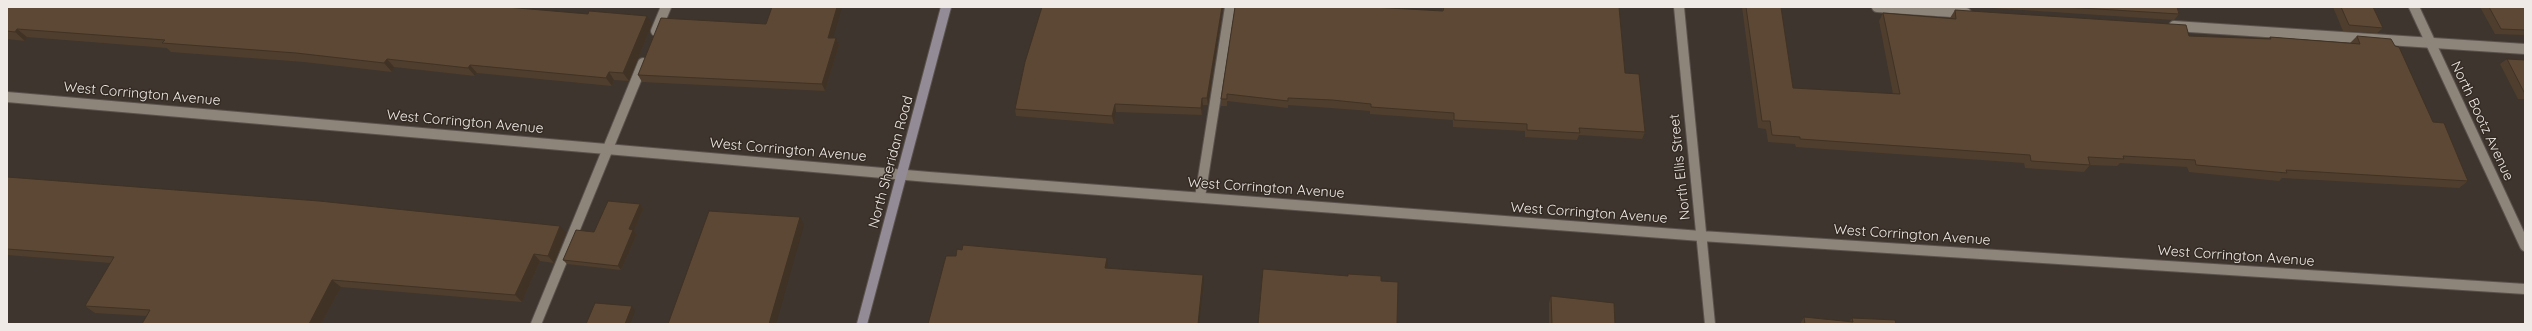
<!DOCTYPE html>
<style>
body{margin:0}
#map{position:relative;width:2532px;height:331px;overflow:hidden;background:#3e352e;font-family:Quicksand,sans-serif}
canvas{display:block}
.frame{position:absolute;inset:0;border:8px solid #efeae5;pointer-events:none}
</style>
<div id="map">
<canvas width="2532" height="331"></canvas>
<div class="frame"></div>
</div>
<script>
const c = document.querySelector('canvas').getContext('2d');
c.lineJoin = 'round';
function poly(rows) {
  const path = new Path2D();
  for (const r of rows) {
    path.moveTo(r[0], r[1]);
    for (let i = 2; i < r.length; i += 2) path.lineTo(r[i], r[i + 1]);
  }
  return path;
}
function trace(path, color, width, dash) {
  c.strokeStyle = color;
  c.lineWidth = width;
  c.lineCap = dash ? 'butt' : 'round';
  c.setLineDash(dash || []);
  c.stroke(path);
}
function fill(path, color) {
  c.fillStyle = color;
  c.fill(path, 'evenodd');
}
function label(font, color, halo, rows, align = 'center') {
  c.font = font + ' Quicksand,sans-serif';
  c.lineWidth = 3;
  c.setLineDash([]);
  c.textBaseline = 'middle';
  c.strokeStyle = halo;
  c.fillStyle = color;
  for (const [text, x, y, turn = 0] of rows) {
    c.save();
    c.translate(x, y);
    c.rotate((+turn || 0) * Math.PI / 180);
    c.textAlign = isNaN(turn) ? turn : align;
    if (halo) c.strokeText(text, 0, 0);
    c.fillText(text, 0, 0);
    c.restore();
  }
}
const lane = poly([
 [1877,7,1966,13],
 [2174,26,2525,49],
 [656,31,666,7],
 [1200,197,1230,7],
 [536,324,643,63]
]);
const street = poly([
 [1679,7,1710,324],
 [2414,7,2525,246],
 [7,97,929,177,1701,236,2525,289]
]);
const secondary = poly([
 [862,324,946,7]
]);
trace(lane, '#5a524c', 12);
trace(street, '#5a524c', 12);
trace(secondary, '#5a524c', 12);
trace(lane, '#8d847a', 10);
trace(street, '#8d847a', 10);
trace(secondary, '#938b96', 10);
fill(poly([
 [7,7,652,24,629,81,614,80,612,86,477,73,475,76,394,67,392,72,304,62,171,52,167,48,27,37,25,41,7,39],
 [1223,7,1208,105,1203,105,1202,115,1116,112,1114,124,1016,116,1015,109],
 [1235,7,1442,11,1443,7,1619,7,1625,73,1645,132,1642,139,1579,135,1577,140,1525,137,1525,131,1453,127,1453,120,1370,114,1370,111,1331,108,1288,105,1288,108,1227,101,1227,106,1221,106,1221,99],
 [1742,7,1781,7,1793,88,1893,94,1879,21,1883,13,1950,18,1955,10,2189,36,2268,39,2270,37,2350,43,2357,36,2433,122,2468,181,2459,188,2282,178,2279,181,2189,172,2187,167,2120,163,2117,166,2090,165,2084,172,2025,168,2024,163,1796,147,1795,144,1768,142,1766,129,1758,128],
 [1977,7,2177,7,2179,14,2174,20],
 [2333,7,2373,7,2383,28,2377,33,2343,31],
 [2480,7,2525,7,2525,35,2495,34],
 [833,38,836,38,839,45,825,91,642,82,638,75],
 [2507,59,2525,60,2525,99,2518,99,2500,64],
 [7,177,566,233,554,263,540,261,522,302,341,287,321,324,142,324,147,316,95,313,85,306,111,263,7,255],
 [640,204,643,209,634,231,637,234,621,270,567,264,563,260,594,232],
 [1551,296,1615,324,1549,324,1549,303],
 [1804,317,1849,322,1852,318,1896,324,1800,324]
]), '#4f3e2d');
fill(poly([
 [837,7,842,7,831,45,828,38],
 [1222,7,1223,7,1208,105,1207,98],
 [647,16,652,24,629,81,623,73],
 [17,29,27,37,25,41,15,32],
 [836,38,839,45,825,91,822,84],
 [387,59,394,67,392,72,384,63],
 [470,65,477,73,475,76,468,68],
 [609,72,614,80,612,86,606,78],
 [1202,98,1203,105,1202,115,1201,108],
 [1115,104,1116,112,1114,124,1112,116],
 [640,204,643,209,634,231,637,234,621,270,618,266,629,229],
 [800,217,804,225,776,324,769,324],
 [560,226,566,233,554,263,548,256],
 [534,254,540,261,522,302,515,295],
 [1107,258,1108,265,1106,275,1105,268],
 [1203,275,1204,282,1199,324,1198,324],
 [332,280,341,287,321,324,309,324],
 [632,306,635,311,630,324,625,324]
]), '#403224');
const building = poly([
 [7,7,506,7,588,14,589,11,647,16,623,73,609,72,606,78,470,65,468,68,387,59,384,63,296,53,162,43,165,40,17,29,15,32,7,31,7,7],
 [772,7,837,7,828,38,836,38,822,84,638,75,661,18,766,24,772,7],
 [1042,7,1222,7,1207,98,1202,98,1201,108,1115,104,1112,116,1015,109,1025,62,1042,7],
 [1235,7,1372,7,1443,11,1444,7,1619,7,1625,73,1639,74,1645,132,1579,128,1580,133,1527,130,1527,124,1454,120,1454,113,1371,107,1371,104,1332,100,1288,98,1288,101,1227,94,1227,99,1221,99,1235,7],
 [1746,7,1781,7,1793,88,1900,94,1883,13,1956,19,1955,10,2186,25,2189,36,2271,39,2270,37,2360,44,2357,36,2391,39,2395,46,2399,47,2433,122,2444,123,2468,181,2286,170,2287,173,2196,165,2195,160,2123,156,2124,159,2088,157,2090,165,2031,161,2030,155,1800,139,1800,137,1772,135,1770,121,1762,121,1746,7],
 [2065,7,2177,7,2179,14,2065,7],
 [2341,7,2373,7,2383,28,2349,25,2341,7],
 [2489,7,2525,7,2525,30,2501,29,2489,7],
 [2507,59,2525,60,2525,94,2507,59],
 [7,177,319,201,560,226,548,256,534,254,515,295,332,280,309,324,142,324,150,310,85,306,114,257,7,249,7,177],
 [608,201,640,204,629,229,633,230,618,266,563,260,576,230,594,232,608,201],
 [709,211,800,217,769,324,668,324,709,211],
 [963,245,1107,258,1105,268,1203,275,1198,324,928,324,946,256,956,256,957,249,962,250,963,245],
 [1263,269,1348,276,1348,274,1381,276,1381,281,1398,282,1397,324,1258,324,1263,269],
 [1551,296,1614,303,1615,324,1552,324,1551,296],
 [595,303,632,306,625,324,586,324,595,303],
 [1804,317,1853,322,1852,318,1895,320,1896,324,1805,324,1804,317]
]);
fill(building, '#5c4834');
trace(building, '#403224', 1);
label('14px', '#efeae5', '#342b24', [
 ["West Corrington Avenue",142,94,5],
 ["North Bootz Avenue",2482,121,65],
 ["West Corrington Avenue",465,122,5],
 ["West Corrington Avenue",788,150,5],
 ["North Sheridan Road",891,162,-75],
 ["North Ellis Street",1680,167,-96],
 ["West Corrington Avenue",1266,188,4],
 ["West Corrington Avenue",1589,213,4],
 ["West Corrington Avenue",1912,235,4],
 ["West Corrington Avenue",2236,256,4]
]);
</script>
